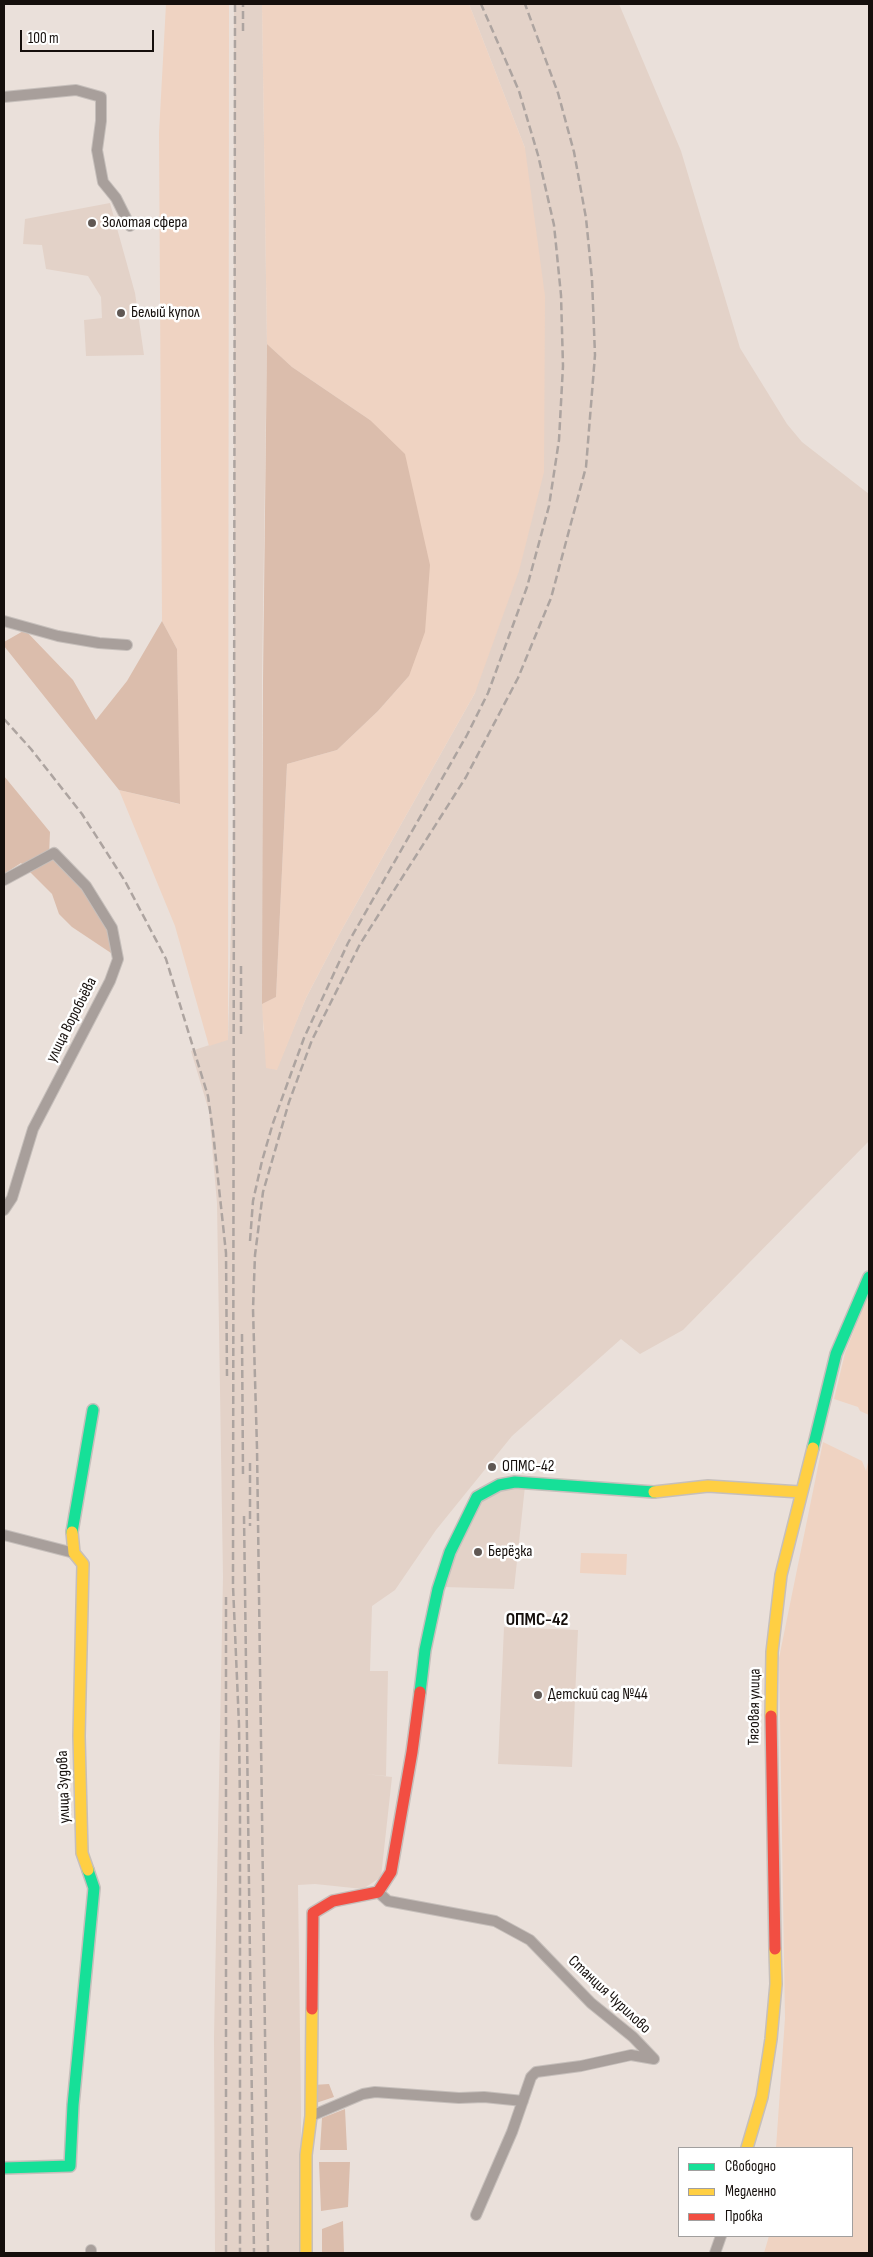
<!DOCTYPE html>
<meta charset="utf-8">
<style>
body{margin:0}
#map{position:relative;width:873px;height:2257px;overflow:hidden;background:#eae0da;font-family:"Sofia Sans Condensed",sans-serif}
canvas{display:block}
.frame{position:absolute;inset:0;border:5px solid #150f0c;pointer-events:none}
.legend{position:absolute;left:678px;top:2147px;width:175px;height:90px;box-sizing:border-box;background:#fff;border:1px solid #a19f9e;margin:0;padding:6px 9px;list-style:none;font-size:15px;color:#150f0c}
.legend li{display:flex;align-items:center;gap:10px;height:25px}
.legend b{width:25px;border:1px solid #a19f9e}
.scale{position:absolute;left:20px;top:30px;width:134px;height:22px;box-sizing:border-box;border:2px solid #150f0c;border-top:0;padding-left:6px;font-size:15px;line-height:18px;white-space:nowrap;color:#150f0c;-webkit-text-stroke:4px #fff;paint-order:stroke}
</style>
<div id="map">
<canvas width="873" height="2257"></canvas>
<div class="frame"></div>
<ul class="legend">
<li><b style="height:6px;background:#16e098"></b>Свободно</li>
<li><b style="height:6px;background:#ffcf43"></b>Медленно</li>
<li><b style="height:6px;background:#f24e42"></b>Пробка</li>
</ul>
<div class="scale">100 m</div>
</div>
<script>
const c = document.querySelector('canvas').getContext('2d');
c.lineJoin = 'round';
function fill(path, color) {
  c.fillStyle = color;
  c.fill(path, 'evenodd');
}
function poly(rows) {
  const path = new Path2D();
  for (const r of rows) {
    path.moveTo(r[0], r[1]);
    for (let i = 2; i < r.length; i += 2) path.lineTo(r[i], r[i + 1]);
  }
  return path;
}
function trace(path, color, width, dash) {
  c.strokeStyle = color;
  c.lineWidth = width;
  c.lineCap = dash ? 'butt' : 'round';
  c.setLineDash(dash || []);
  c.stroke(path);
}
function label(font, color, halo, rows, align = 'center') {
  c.font = font + ' "Sofia Sans Condensed",sans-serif';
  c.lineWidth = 5;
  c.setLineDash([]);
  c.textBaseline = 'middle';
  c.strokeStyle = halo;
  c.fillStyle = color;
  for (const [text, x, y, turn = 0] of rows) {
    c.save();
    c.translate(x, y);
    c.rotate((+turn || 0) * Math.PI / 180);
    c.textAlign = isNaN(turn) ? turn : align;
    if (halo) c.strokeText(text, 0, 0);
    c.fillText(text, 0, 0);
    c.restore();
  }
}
fill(poly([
 [234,4,262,4,267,343,262,678,263,1029,276,1070,306,998,341,931,475,693,525,148,469,4,619,4,681,151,740,348,787,424,802,442,869,494,869,1141,683,1330,640,1354,621,1339,512,1436,436,1530,395,1590,372,1606,370,1671,388,1671,386,1776,365,1774,392,1777,381,1877,363,1889,315,1884,298,1885,301,2111,301,2253,215,2253,214,2037,223,1577,217,1203,209,1111,191,1051,228,1039,234,810],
 [110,203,135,293,144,355,86,356,84,320,102,318,101,297,88,276,46,269,42,245,23,244,25,219],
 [525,1486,514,1589,444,1587,474,1506,489,1493],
 [504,1627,578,1630,572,1767,498,1764]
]), '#e3d2c8');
fill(poly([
 [166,4,229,4,228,1040,209,1046,175,926,119,790,179,804,177,649,162,621,159,133],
 [262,4,469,4,525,148,545,296,544,472,519,571,475,693,341,931,306,998,277,1070,266,1068,262,1004,276,997,287,764,337,750,378,711,409,676,370,420,292,367,267,344],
 [869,1293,869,1415,860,1411,858,1407,834,1399,845,1353],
 [823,1442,862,1461,866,1471,869,1458,869,2253,764,2253,769,2236,852,2236,852,2148,776,2148,785,2018,779,1658],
 [581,1553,627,1554,626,1575,580,1573]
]), '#efd3c2');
fill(poly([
 [267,344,292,367,370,420,405,454,430,565,425,632,409,676,378,711,337,750,287,764,276,997,262,1004,263,681],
 [162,621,177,649,180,804,119,790,4,646,4,642,25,630,73,680,96,720,127,681],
 [4,776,50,832,49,856,75,871,114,942,111,953,72,927,59,914,52,894,21,863,4,874],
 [329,2084,334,2097,316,2103,313,2085],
 [345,2109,347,2150,320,2150,322,2118],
 [319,2162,350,2162,348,2207,321,2211],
 [343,2221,344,2253,322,2253,322,2229]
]), '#dbbdac');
const street = poly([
 [4,97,76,90,101,97,101,121,97,150,103,182,116,198,130,226],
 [4,621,58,636,99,643,127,645],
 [4,880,54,853,86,886,112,928,118,959,110,981,33,1129,12,1198,4,1210],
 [4,1535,74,1553],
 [378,1892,388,1901,495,1921,530,1940,591,2003,633,2037,654,2059],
 [311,2116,363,2094,375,2092,459,2098,484,2097,523,2101],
 [476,2215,512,2132,531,2077,536,2072,581,2066,631,2055,654,2059],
 [91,2250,91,2253],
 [715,2253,721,2236]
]);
const fast = poly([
 [813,1448,836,1354,869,1277],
 [72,1532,93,1410],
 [420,1692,425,1650,438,1589,450,1552,477,1497,499,1485,515,1482,654,1492],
 [4,2168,70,2166,73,2105,94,1888,88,1870]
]);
const slow = poly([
 [654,1492,708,1486,800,1492],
 [72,1532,74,1553,83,1564,79,1736,82,1853,88,1870],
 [771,1716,772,1652,781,1575,813,1448],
 [747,2148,762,2097,771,2039,776,1984,775,1949],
 [306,2253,306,2155,311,2116,312,2009]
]);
const jam = poly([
 [771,1716,775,1949],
 [312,2009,313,1913,333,1901,378,1892,391,1872,412,1752,420,1692]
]);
trace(street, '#c6bfbb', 12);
trace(fast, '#c6bfbb', 14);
trace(slow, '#c6bfbb', 14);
trace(jam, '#c6bfbb', 14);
trace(street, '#a89f9b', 10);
trace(fast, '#16e098', 11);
trace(slow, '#ffcf43', 11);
trace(jam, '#f24e42', 11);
trace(poly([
 [235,4,233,1586,239,1725,240,1805,240,2253],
 [243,31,243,4],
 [4,719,31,749,82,814,125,881,166,959,208,1096,213,1132,226,1253,227,1376],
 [241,1034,241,964],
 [250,1241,253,1201,262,1161,273,1123,304,1038,348,943,467,735,488,693,527,587,549,506,559,440,563,366,561,295,554,225,538,155,519,91,481,4],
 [242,1334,243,1474],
 [250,1463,250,1526],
 [244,1516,254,2253],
 [226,2253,226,1593],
 [268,2253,257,1448,253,1309,255,1255,263,1192,272,1161,289,1102,312,1040,360,944,466,777,518,678,551,598,586,467,595,355,592,279,586,218,574,152,558,93,525,4]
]), '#ada4a0', 2.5, [8, 4]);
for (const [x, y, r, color] of [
 [92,223,5,"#605854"],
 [121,313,5,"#605854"],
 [492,1467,5,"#605854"],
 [478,1552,5,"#605854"],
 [538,1695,5,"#605854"]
]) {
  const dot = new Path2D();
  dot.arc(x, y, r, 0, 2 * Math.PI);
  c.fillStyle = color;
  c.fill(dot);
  trace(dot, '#fff', 2);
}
label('16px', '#150f0c', '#fff', [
 ["Золотая сфера",102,223],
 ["Белый купол",131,313],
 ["ОПМС-42",502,1467],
 ["Берёзка",488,1552],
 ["Детский сад №44",548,1695]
], 'left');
label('16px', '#150f0c', '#fff', [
 ["улица Воробьёва",72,1020,-63],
 ["Тяговая улица",755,1707,-89],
 ["улица Зудова",64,1787,-92],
 ["Станция Чурилово",609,1995,43]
]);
label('bold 18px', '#150f0c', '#fff', [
 ["ОПМС-42",537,1620]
]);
</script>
